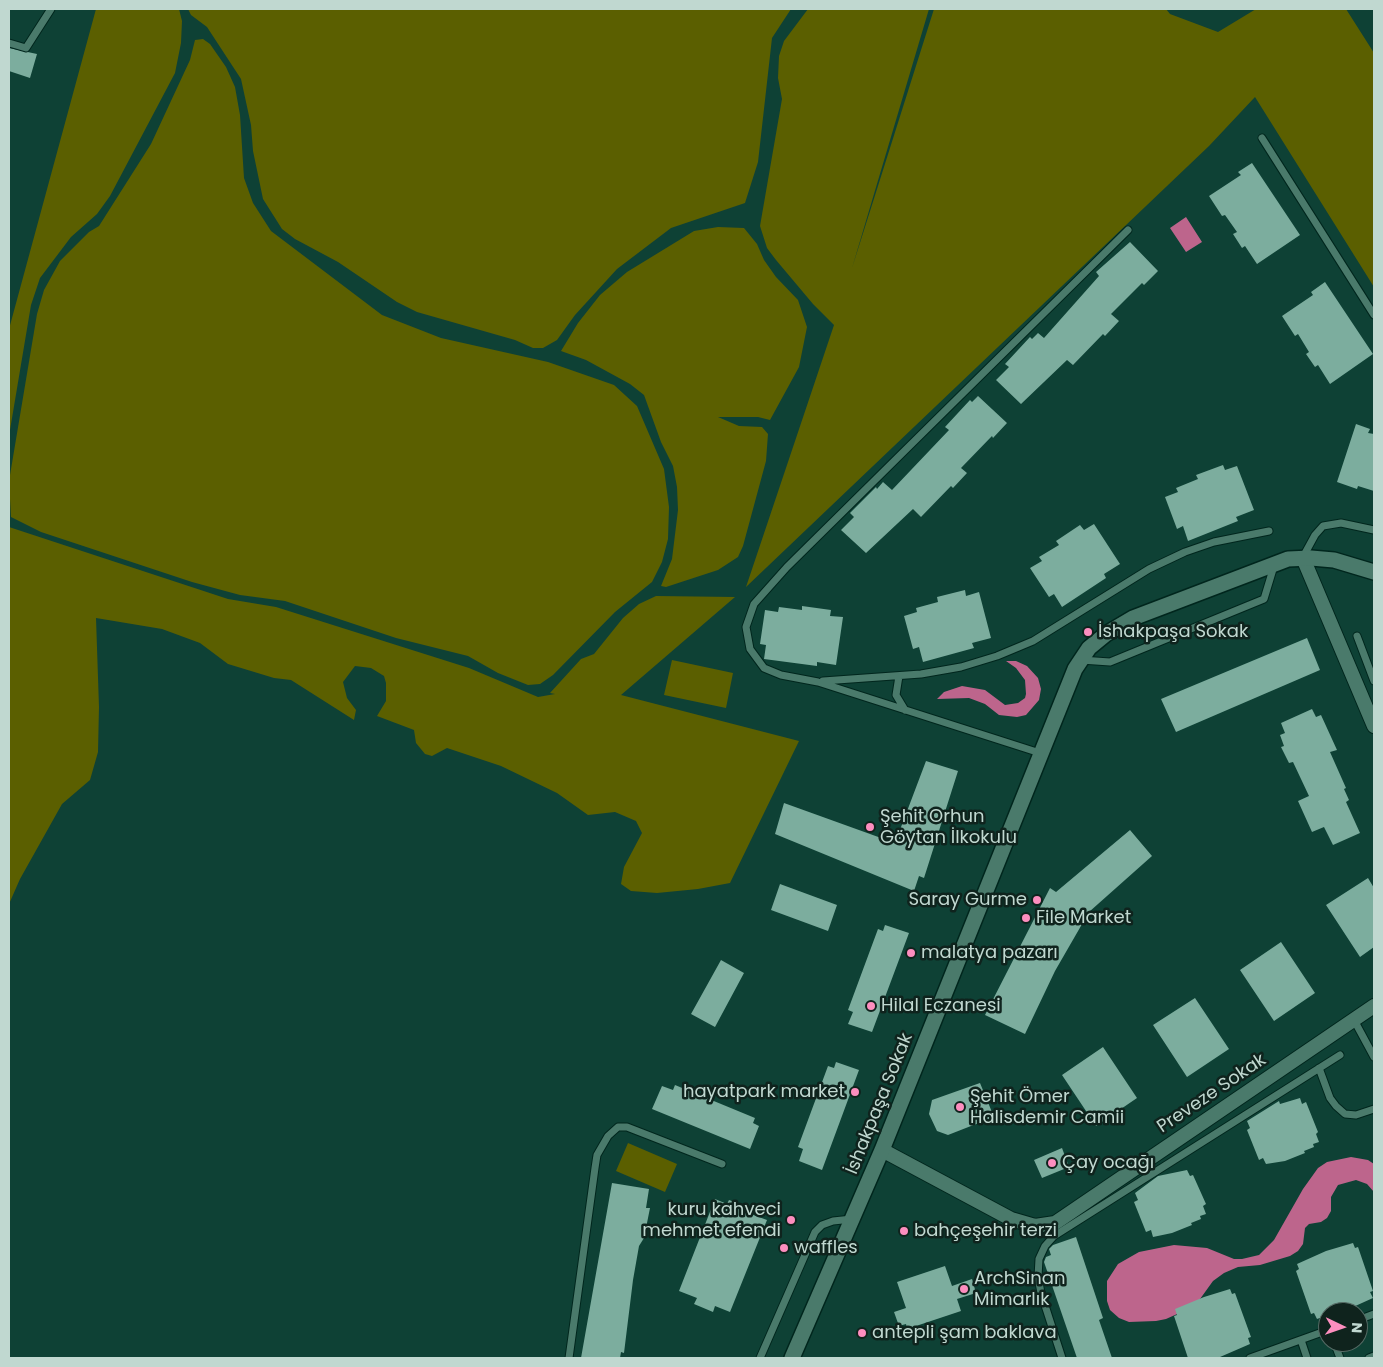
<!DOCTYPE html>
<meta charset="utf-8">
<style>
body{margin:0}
#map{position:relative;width:1383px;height:1367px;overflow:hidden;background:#0e4135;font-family:Poppins,sans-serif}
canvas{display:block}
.frame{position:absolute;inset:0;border:10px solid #c0d8d0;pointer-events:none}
.north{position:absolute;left:1318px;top:1302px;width:50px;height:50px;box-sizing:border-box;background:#0f231d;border:1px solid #566b65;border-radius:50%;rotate:93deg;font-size:14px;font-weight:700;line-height:20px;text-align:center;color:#c0d8d0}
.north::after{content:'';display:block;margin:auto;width:18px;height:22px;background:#fd8ebf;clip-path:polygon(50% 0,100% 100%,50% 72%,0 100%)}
</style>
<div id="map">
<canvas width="1383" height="1367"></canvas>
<div class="frame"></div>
<div class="north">N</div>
</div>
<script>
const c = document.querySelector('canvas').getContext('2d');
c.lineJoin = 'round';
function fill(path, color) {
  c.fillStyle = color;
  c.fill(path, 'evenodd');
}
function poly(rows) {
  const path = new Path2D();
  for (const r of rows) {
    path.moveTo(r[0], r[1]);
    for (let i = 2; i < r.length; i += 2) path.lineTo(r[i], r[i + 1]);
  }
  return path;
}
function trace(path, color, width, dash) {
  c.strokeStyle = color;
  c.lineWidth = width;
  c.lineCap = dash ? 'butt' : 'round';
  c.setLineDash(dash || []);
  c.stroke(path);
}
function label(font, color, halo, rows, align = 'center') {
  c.font = font + ' Poppins,sans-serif';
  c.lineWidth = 5;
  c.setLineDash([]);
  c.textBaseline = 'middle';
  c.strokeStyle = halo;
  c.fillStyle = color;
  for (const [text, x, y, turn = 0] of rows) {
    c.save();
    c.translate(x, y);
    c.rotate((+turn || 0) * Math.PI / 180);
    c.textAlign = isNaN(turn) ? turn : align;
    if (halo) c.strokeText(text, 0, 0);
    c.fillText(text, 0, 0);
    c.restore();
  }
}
fill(poly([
 [96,9,179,9,182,21,181,43,175,73,110,196,97,214,71,237,40,278,31,305,9,436,9,329],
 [188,9,791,9,772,38,758,162,745,203,671,228,617,269,575,315,557,340,543,348,533,348,515,340,417,312,397,302,338,262,295,239,282,229,263,199,253,151,251,125,241,79,207,27,191,15],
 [808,9,929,9,852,268,934,9,1166,9,1170,14,1218,32,1256,9,1346,9,1374,53,1374,287,1255,97,1209,146,746,587,834,325,813,304,776,260,767,248,760,226,782,99,778,78,779,56,784,41],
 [203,39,210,44,226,67,235,87,240,115,244,178,253,203,271,231,382,315,441,338,548,362,614,385,637,406,664,469,669,507,668,539,662,562,652,582,615,612,553,675,540,684,528,685,498,673,468,656,396,638,285,601,240,595,192,582,41,532,11,517,9,481,37,314,44,290,60,261,89,232,99,226,151,144,190,60,195,40],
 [718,227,744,228,757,244,764,260,776,277,798,300,807,327,799,367,770,420,758,417,718,417,739,426,762,427,768,434,766,461,743,546,738,557,718,570,666,587,661,586,672,559,678,510,677,487,673,466,661,442,644,395,630,384,586,360,561,351,578,323,600,295,627,272,694,231],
 [9,527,228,599,276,607,469,668,538,697,555,694,550,693,581,659,594,654,623,618,639,604,656,596,735,597,621,695,799,741,730,883,698,889,657,893,631,891,621,884,624,867,642,833,636,821,615,812,588,815,557,793,501,766,447,748,432,756,425,754,416,743,414,730,377,716,386,701,386,683,384,676,371,668,355,666,343,682,347,698,356,710,354,720,291,680,274,678,228,664,200,643,162,629,96,618,99,707,98,752,90,780,62,804,20,879,9,904],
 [672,660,733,673,726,708,664,695],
 [628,1143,677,1164,665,1192,616,1171]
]), '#5b5f00');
fill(poly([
 [1186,217,1202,242,1186,252,1170,228],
 [1006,661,1016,661,1027,666,1038,678,1041,689,1039,700,1026,715,1017,717,999,715,985,704,969,698,937,699,944,692,962,686,985,690,1005,705,1018,703,1025,698,1026,694,1025,680,1016,668],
 [1351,1157,1368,1160,1374,1164,1374,1192,1367,1184,1356,1180,1338,1185,1331,1197,1331,1211,1327,1218,1321,1222,1309,1224,1305,1228,1303,1244,1298,1251,1290,1256,1260,1265,1238,1267,1224,1273,1213,1281,1195,1306,1166,1319,1156,1321,1129,1322,1119,1318,1110,1310,1107,1301,1107,1281,1118,1264,1139,1252,1174,1245,1207,1248,1234,1259,1242,1259,1259,1255,1274,1240,1303,1189,1318,1168,1327,1162]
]), '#bd658c');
fill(poly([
 [9,48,37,54,30,78,9,71],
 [1252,163,1300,235,1257,264,1245,246,1242,248,1233,234,1237,232,1225,215,1222,216,1209,196,1241,175,1238,172],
 [1130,242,1158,271,1144,285,1142,283,1111,314,1119,321,1105,336,1103,334,1073,365,1067,360,1021,404,996,380,1009,367,1005,364,1030,337,1032,339,1038,333,1044,338,1099,276,1096,272],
 [1325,282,1373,354,1330,384,1318,365,1315,367,1306,354,1309,352,1298,334,1295,336,1282,316,1313,295,1311,292],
 [978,396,1007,423,993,438,992,436,961,468,967,473,953,488,951,486,921,517,913,509,866,553,841,530,854,517,850,513,876,487,877,489,883,482,892,490,949,430,945,427,970,400,972,402],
 [1356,424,1370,429,1368,433,1374,434,1374,491,1358,486,1357,489,1337,482],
 [1223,465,1225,470,1237,466,1254,510,1236,517,1238,521,1188,541,1183,526,1177,529,1165,497,1178,492,1176,488,1198,479,1196,475],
 [1094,524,1120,564,1104,574,1106,578,1062,607,1054,594,1049,597,1030,568,1042,561,1039,557,1059,545,1056,541,1080,525,1084,530],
 [965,590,966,596,979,592,991,638,972,643,974,648,923,662,919,647,913,649,904,616,917,612,916,608,938,602,937,597],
 [802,606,831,610,830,616,843,617,836,665,817,662,817,666,764,659,766,645,760,644,765,610,778,612,779,607,802,610],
 [1307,638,1320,670,1176,732,1161,699],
 [1312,709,1316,717,1321,715,1337,750,1330,752,1346,788,1344,789,1349,800,1346,802,1360,833,1333,845,1324,827,1312,832,1298,801,1309,796,1293,762,1289,763,1281,747,1284,746,1280,735,1285,733,1281,723],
 [926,761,958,771,924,878,919,876,914,891,775,834,784,803,895,843],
 [1130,830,1152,856,1089,912,1055,971,1025,1034,985,1015,1050,888,1056,892],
 [1368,878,1374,888,1374,947,1360,957,1326,905],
 [780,884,837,905,828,931,771,910],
 [885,925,909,933,872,1032,848,1024,853,1012,848,1010,878,929,883,931],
 [1281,942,1315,993,1274,1021,1240,970],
 [721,960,744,973,715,1027,691,1014],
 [1195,998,1229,1049,1187,1077,1153,1025],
 [1103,1047,1137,1098,1096,1126,1062,1075],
 [836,1062,859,1070,822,1170,799,1161,803,1149,798,1147,828,1066,834,1068],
 [980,1083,994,1117,948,1135,937,1131,929,1114,932,1100],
 [675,1085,755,1118,753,1123,759,1126,750,1149,652,1109,662,1086,673,1090],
 [1300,1098,1302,1104,1306,1102,1318,1132,1316,1134,1319,1142,1313,1144,1314,1147,1304,1151,1305,1153,1285,1161,1266,1164,1263,1158,1259,1160,1247,1130,1250,1128,1247,1121,1279,1101,1280,1104],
 [1062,1148,1069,1167,1042,1178,1034,1160],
 [1187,1170,1190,1176,1193,1175,1206,1204,1203,1206,1206,1214,1200,1216,1201,1219,1191,1223,1192,1225,1172,1233,1153,1237,1151,1230,1146,1232,1134,1202,1138,1200,1135,1193,1158,1176],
 [612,1183,649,1189,646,1208,650,1208,644,1238,639,1246,633,1280,624,1353,621,1352,620,1358,581,1358],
 [715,1199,727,1204,729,1200,750,1208,748,1213,767,1220,730,1312,715,1306,713,1312,694,1304,697,1298,679,1291],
 [1076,1237,1103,1318,1099,1320,1112,1358,1077,1358,1044,1262,1046,1257,1051,1255,1049,1249,1053,1245],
 [1353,1243,1355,1248,1358,1247,1373,1291,1370,1292,1373,1298,1342,1312,1328,1312,1328,1315,1317,1319,1314,1313,1311,1314,1296,1271,1299,1269,1297,1264,1326,1251],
 [945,1266,952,1286,972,1279,976,1293,957,1299,961,1311,907,1329,906,1324,899,1326,894,1312,906,1308,897,1282],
 [1230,1289,1232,1294,1235,1293,1251,1337,1248,1338,1250,1344,1220,1357,1188,1358,1174,1316,1177,1315,1175,1309,1204,1297]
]), '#7cad9e');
const lane = poly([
 [9,43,26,48,51,9],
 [1262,138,1374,315],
 [1303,557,1315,535,1323,526,1341,523,1374,530],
 [1357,636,1374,681],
 [1081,660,1110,662,1264,599,1274,566],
 [899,676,896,695,905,710],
 [823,681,921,674,961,667,997,656,1033,641,1149,569,1185,552,1214,542,1269,531],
 [1040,753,818,682,781,675,764,668,750,649,746,627,754,604,787,567,1128,230],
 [1354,1020,1374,1057],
 [1319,1068,1330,1098,1336,1106,1345,1114,1356,1115,1374,1109],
 [1358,1320,1374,1314],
 [1301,1340,1307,1358],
 [1334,1342,1340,1358],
 [569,1358,595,1168,597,1155,608,1136,618,1127,627,1127,722,1164],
 [760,1358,815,1232,822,1225,833,1221,852,1219],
 [1062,1358,1041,1293,1038,1277,1039,1259,1045,1246,1054,1236,1340,1055],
 [1250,1358,1328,1330],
 [1369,1358,1374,1356]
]);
const street = poly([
 [1303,558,1374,726],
 [882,1150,1011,1219,1035,1226,1055,1223,1374,1006]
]);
const secondary = poly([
 [792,1358,882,1150,1075,669,1089,648,1106,634,1133,618,1288,559,1311,558,1334,560,1374,572]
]);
trace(lane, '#00261d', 9);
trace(street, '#00261d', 16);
trace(secondary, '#00261d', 18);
trace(lane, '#4a7a6b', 7);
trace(street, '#4a7a6b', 14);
trace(secondary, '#4a7a6b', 15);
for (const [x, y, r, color] of [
 [1088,632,5,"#fd8ebf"],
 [870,827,5,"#fd8ebf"],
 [1037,900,5,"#fd8ebf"],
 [1026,918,5,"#fd8ebf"],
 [911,953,5,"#fd8ebf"],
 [871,1006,5,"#fd8ebf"],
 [855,1092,5,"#fd8ebf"],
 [960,1107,5,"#fd8ebf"],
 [1052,1163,5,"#fd8ebf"],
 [791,1220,5,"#fd8ebf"],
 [904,1231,5,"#fd8ebf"],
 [784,1248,5,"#fd8ebf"],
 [964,1289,5,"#fd8ebf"],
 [862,1333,5,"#fd8ebf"]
]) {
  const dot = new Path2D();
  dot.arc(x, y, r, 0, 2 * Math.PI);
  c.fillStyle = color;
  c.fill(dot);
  trace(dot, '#0f231d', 2);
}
label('18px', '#c0d8d0', '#0f231d', [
 ["İshakpaşa Sokak",1098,632],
 ["Şehit Orhun",880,817],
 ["Göytan İlkokulu",880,838],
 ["Saray Gurme",1027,900,"right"],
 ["File Market",1036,918],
 ["malatya pazarı",921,953],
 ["Hilal Eczanesi",881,1006],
 ["hayatpark market",845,1092,"right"],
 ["Şehit Ömer",970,1097],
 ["Halisdemir Camii",970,1118],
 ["Çay ocağı",1062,1163],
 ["kuru kahveci",781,1210,"right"],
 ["mehmet efendi",781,1231,"right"],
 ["bahçeşehir terzi",914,1231],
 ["waffles",794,1248],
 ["ArchSinan",974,1279],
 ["Mimarlık",974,1300],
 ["antepli şam baklava",872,1333]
], 'left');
label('18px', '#c0d8d0', '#0f231d', [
 ["Preveze Sokak",1212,1094,-34],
 ["İshakpaşa Sokak",880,1104,-68]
]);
</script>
